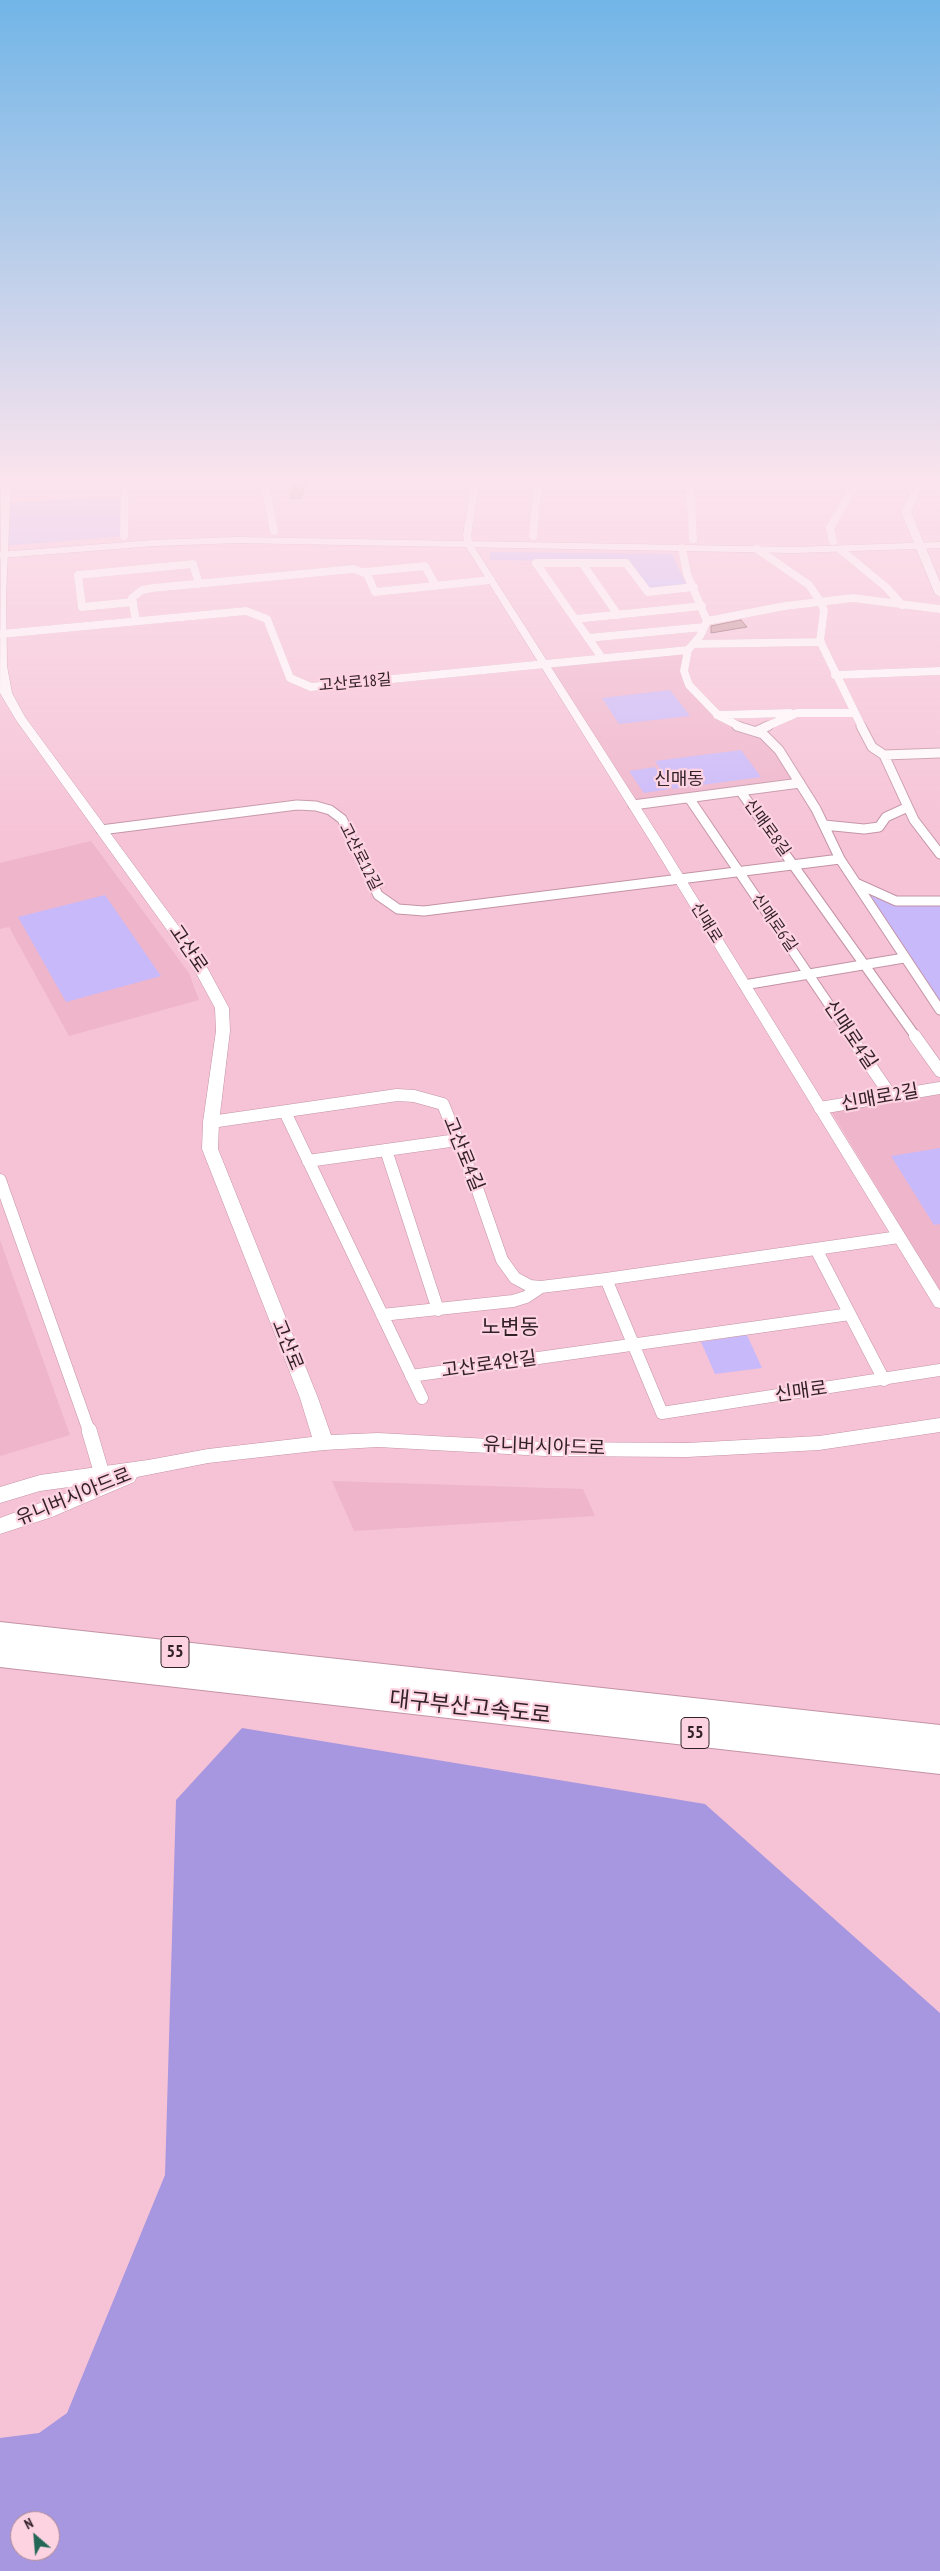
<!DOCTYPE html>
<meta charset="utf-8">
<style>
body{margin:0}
#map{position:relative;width:940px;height:2571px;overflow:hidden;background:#f6c3d6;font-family:"PT Sans Narrow",sans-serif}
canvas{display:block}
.north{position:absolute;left:10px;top:2511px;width:50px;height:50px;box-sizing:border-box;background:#fdd3e2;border:1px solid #ac8c98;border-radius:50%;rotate:333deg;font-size:14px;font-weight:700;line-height:20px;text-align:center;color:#332128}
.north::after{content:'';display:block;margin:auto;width:18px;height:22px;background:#256757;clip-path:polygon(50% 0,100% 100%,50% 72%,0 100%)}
</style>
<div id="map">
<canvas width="940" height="2571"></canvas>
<div class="north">N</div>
</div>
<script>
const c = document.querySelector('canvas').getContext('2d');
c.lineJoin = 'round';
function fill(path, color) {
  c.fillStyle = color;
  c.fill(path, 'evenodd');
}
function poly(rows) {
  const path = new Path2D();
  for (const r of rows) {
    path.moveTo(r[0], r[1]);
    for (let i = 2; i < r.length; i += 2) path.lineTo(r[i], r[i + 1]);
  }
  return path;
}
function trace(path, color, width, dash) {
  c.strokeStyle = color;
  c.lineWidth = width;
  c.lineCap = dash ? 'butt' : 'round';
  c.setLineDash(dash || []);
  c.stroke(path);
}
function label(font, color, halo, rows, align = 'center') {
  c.font = font + ' "PT Sans Narrow","Noto Sans KR",sans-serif';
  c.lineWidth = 4.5;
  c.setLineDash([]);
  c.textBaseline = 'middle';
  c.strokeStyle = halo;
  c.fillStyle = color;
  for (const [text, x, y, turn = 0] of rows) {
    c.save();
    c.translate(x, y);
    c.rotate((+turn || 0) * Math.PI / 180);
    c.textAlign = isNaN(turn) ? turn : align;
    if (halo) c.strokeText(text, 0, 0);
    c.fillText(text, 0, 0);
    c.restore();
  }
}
fill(poly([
 [688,650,685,659,689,685,719,716,763,734,800,783,633,805,543,664],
 [91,841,189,973,199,1000,69,1036,9,927,0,929,0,863],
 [940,1093,940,1292,831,1111],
 [0,1240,70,1435,0,1456],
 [332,1481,583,1489,595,1516,354,1531]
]), '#efb5cb');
fill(poly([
 [124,496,124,536,2,546,5,503],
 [490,552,672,554,687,586,651,589,628,562,490,560],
 [670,690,690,716,619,724,602,698],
 [741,750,761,777,673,789,655,761],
 [655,767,670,789,644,793,629,771],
 [859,887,896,901,940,901,940,1009],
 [105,895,161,976,66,1002,18,917],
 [940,1148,940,1224,934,1225,891,1156],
 [747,1335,762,1368,715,1374,701,1342]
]), '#c8b9fb');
fill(poly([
 [242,1728,705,1804,940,2013,940,2571,0,2571,0,2438,39,2433,67,2413,165,2175,176,1800],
 [20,2521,50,2521,50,2551,20,2551]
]), '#a796e0');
const building = poly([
 [295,483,306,483,301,498,290,498,295,483],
 [741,620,747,627,711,633,711,626,741,620]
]);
fill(building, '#c18e91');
trace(building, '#7c4e51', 1);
const minorFar3 = poly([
 [265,483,274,531],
 [690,483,693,539],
 [124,536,125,483],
 [533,536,538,483],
 [833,541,830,528,856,483],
 [682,548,687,574,707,621,700,636,688,650,684,671,689,685,719,716,741,727],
 [757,549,809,585,820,601,824,610,820,641,862,727],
 [841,550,887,588,902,605],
 [536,563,626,563,648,592,694,587],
 [536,563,602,658],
 [582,563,618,615],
 [365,572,425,566,436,586],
 [133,602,82,607,78,575,193,564,199,584],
 [575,619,702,606],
 [136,621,132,598,142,590,153,588,354,569,367,574,375,592,491,580],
 [707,621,785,606,853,598,940,609],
 [1,634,246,611,267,619,290,678,311,687,688,650],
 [588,638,704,627],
 [694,644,821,642],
 [835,675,940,671],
 [717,715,790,713],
 [765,727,797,713,854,713]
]);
const minorFar2 = poly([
 [737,726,763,734,779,750,816,809,840,859,940,1010],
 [861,726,872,747,884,755],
 [757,731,768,726],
 [940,753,884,755,914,820,940,854],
 [741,792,916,1037],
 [689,798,851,1037],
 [633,805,800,783],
 [824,825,864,829,879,827,886,817,908,807],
 [101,830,297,805,316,806,330,810,342,819,378,895,398,909,424,911,840,859],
 [856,883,896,901,940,901],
 [744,985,904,958]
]);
const minorFar1 = poly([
 [850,1036,891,1096],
 [915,1036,940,1071],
 [820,1108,940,1088],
 [285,1112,422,1398],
 [211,1122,397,1095,414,1096,443,1104,478,1191,502,1260,515,1278,530,1286,541,1287,606,1279,899,1237],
 [386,1150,438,1310],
 [308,1161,457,1140],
 [0,1180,89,1431],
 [816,1249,884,1380],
 [606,1279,662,1413,940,1370],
 [382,1315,513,1301,526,1297,541,1287],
 [411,1376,850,1314]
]);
const minor = poly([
 [89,1430,102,1474]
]);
const tertiary = poly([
 [471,483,479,483,471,535,473,545,664,844,940,1291,940,1308,935,1307,652,844,465,545,463,535,471,483]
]);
const secondary = poly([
 [1,483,11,483,6,596,7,666,12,693,25,717,202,958,229,1008,230,1031,219,1122,218,1149,318,1398,331,1435,378,1433,545,1442,687,1443,819,1436,940,1418,940,1432,819,1450,687,1457,545,1456,378,1447,324,1450,208,1463,137,1477,134,1482,52,1517,0,1534,0,1518,91,1484,40,1491,0,1503,0,1487,40,1475,148,1460,208,1449,312,1437,300,1398,202,1149,203,1122,216,1031,215,1008,190,962,16,720,0,693,1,483],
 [915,483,924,483,911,512,940,582,940,597,935,594,901,512,915,483]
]);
const primary = poly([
 [237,537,795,547,940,542,940,548,795,553,237,543,154,546,0,558,0,552,154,540,237,537]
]);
const motorway = poly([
 [0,1622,940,1725,940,1774,0,1667,0,1622]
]);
trace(minorFar3, '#c393a5', 8);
trace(minorFar2, '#c393a5', 11);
trace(minorFar1, '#c393a5', 13);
trace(minor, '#c393a5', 16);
trace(tertiary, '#c393a5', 1);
trace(secondary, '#c393a5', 1);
trace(primary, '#c393a5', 1);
trace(motorway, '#c393a5', 2);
trace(minorFar3, '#fff', 8);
trace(minorFar2, '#fff', 9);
trace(minorFar1, '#fff', 12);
trace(minor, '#fff', 15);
fill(tertiary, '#fff');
fill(secondary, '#fff');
fill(primary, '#fff');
fill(motorway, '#fff');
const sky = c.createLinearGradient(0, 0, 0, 843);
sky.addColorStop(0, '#71b5e7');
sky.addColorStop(0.57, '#fbe4ed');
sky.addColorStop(1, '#fbe4ed00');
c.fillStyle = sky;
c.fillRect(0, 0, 940, 843);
label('16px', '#332128', '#fdd3e2', [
 ["고산로18길",355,683,-5],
 ["신매로8길",767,828,54],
 ["고산로12길",360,857,63],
 ["신매로",706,923,58],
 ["신매로6길",774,923,55]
]);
label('18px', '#332128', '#fdd3e2', [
 ["신매동",679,780]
]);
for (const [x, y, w] of [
 [175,1652,28],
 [695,1733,28]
]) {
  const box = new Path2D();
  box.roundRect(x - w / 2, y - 15.5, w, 31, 4);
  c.fillStyle = '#fdd3e2';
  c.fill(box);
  trace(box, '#332128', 1);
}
label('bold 18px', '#332128', null, [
 ["55",175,1652],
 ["55",695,1733]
]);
label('19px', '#332128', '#fdd3e2', [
 ["고산로",188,949,56],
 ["신매로4길",850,1035,56],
 ["신매로2길",880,1098,-10],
 ["고산로4길",463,1154,68],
 ["고산로",287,1345,68],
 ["고산로4안길",489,1365,-8],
 ["신매로",801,1392,-8],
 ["유니버시아드로",544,1447,2],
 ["유니버시아드로",74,1497,-22]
]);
label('21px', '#332128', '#fdd3e2', [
 ["노변동",510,1328]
]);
label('22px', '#332128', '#fdd3e2', [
 ["대구부산고속도로",470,1708,6]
]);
</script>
